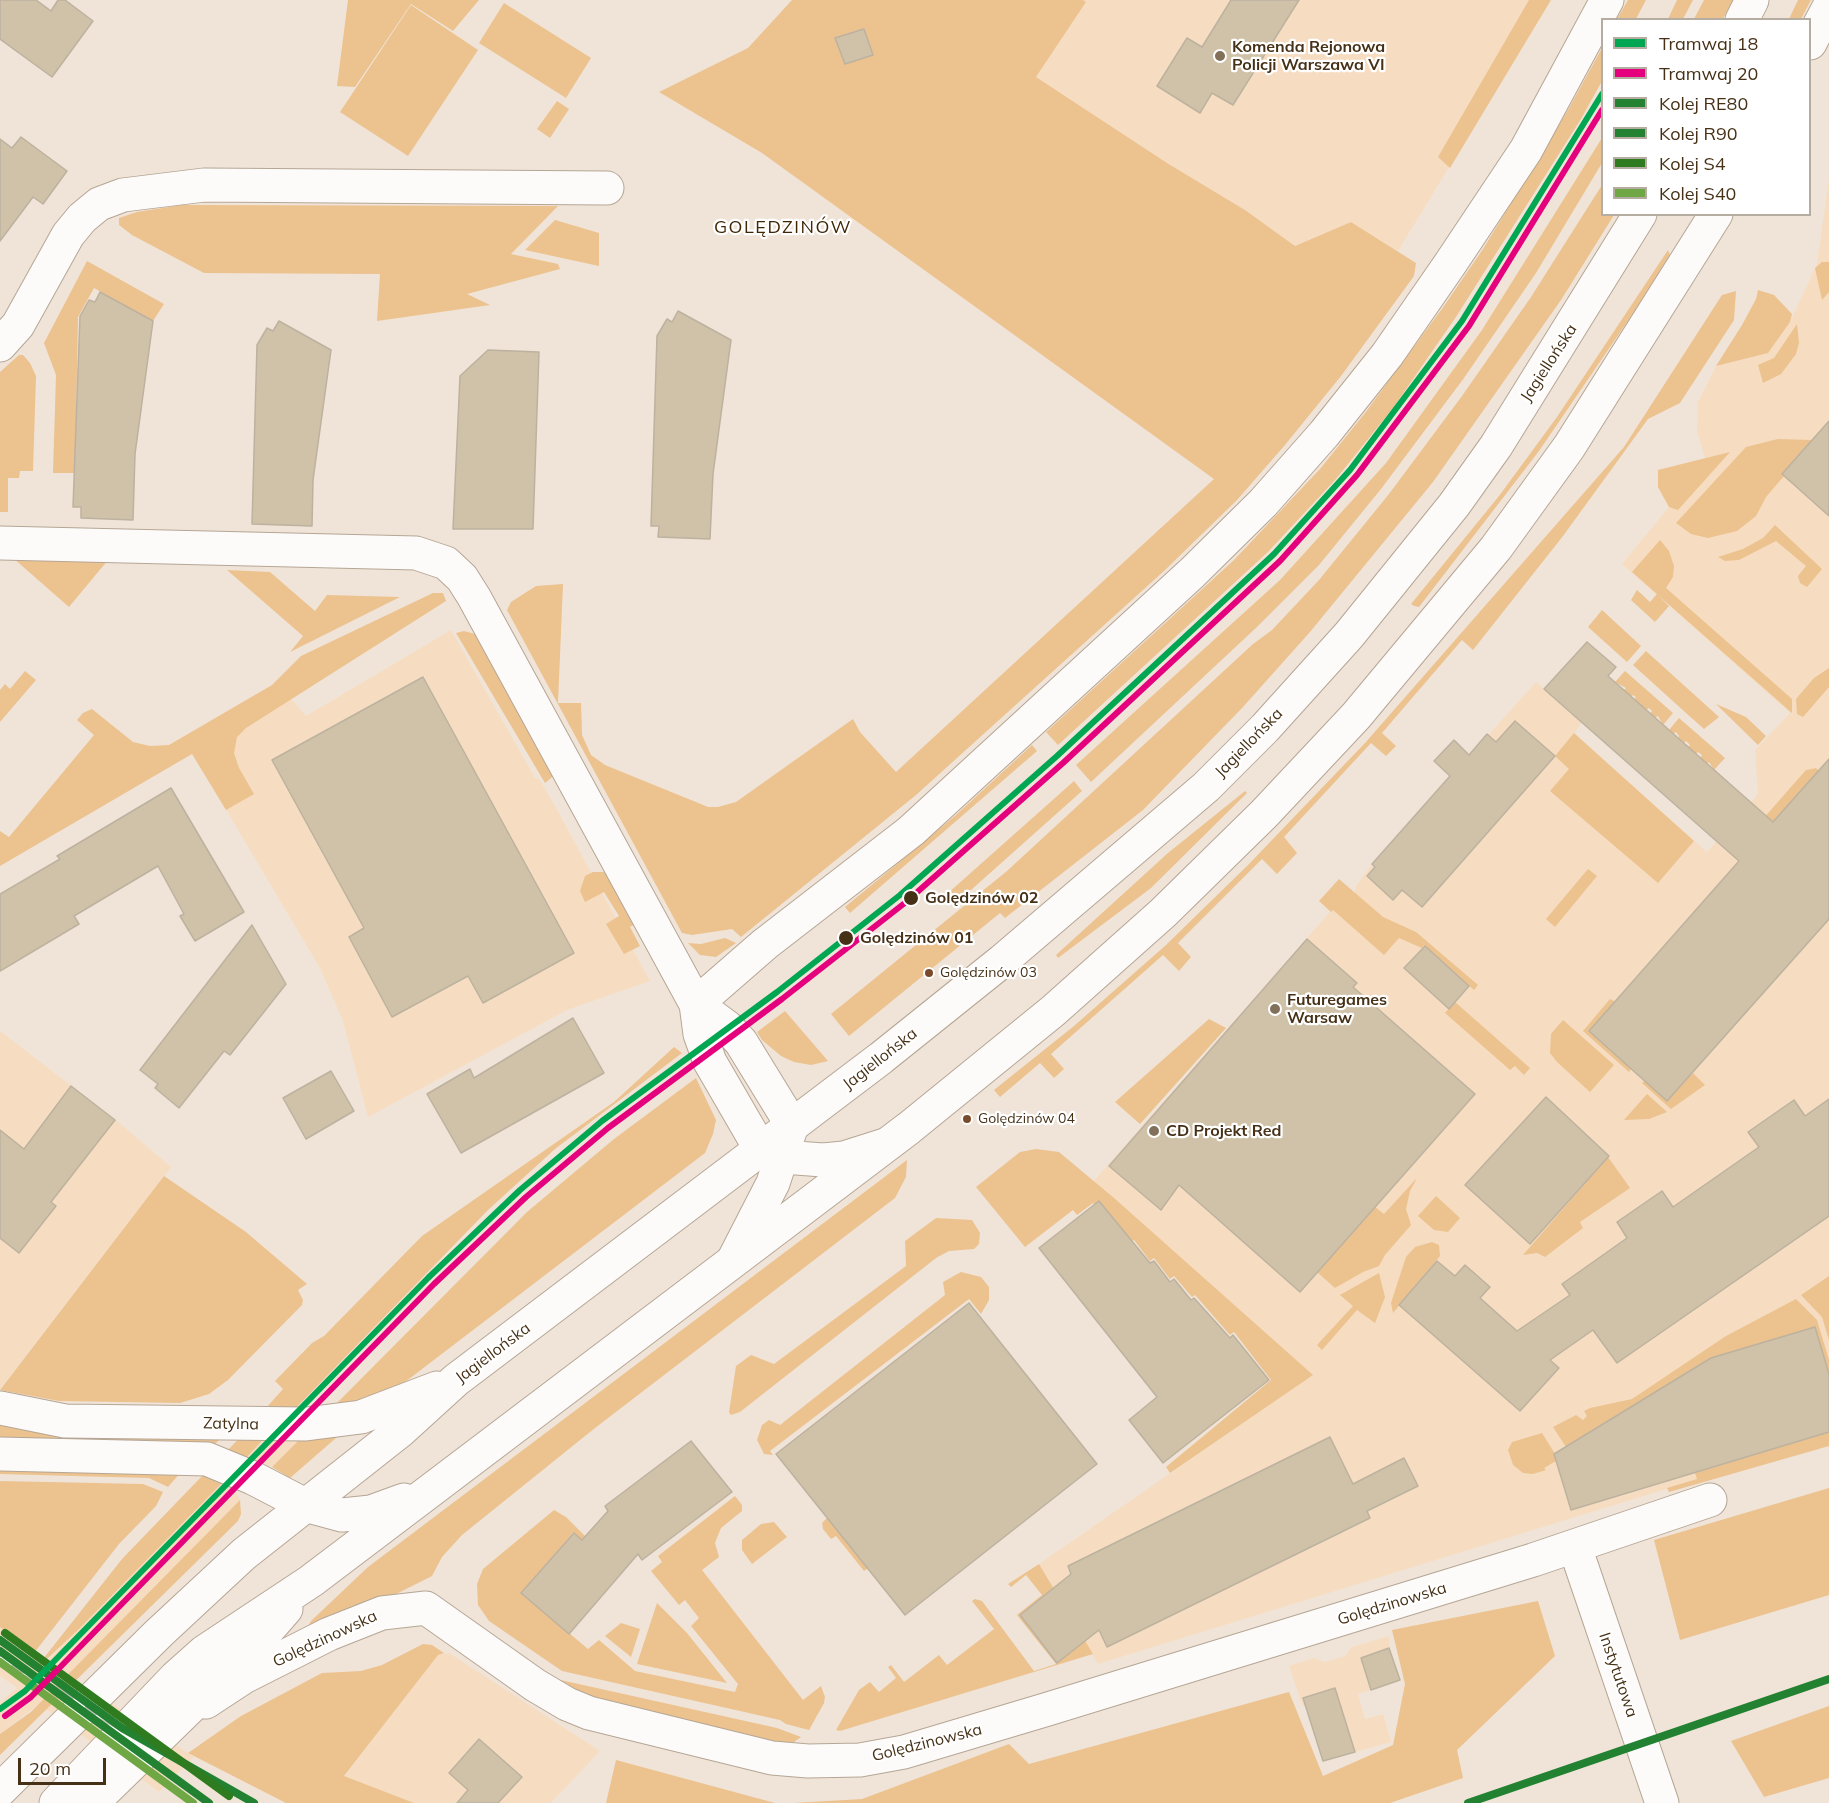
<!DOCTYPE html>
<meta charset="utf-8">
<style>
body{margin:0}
#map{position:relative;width:1829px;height:1803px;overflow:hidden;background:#f0e4d8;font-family:Mulish,sans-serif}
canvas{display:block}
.legend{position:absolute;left:1601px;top:18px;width:210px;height:198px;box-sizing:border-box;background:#fff;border:2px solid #b5ada2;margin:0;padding:8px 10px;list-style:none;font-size:18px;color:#463117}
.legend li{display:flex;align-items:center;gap:12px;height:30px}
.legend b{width:30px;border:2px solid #b5ada2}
.scale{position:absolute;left:18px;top:1758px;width:88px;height:27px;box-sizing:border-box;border:3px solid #463117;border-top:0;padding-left:8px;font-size:18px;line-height:21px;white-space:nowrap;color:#463117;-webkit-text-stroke:4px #fff;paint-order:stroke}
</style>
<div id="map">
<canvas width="1829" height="1803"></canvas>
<ul class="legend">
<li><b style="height:8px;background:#00a651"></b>Tramwaj 18</li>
<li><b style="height:8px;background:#e5007d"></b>Tramwaj 20</li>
<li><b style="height:8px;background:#238132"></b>Kolej RE80</li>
<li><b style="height:8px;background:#238132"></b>Kolej R90</li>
<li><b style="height:8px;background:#2f7b20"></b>Kolej S4</li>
<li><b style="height:8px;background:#6ea744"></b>Kolej S40</li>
</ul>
<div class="scale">20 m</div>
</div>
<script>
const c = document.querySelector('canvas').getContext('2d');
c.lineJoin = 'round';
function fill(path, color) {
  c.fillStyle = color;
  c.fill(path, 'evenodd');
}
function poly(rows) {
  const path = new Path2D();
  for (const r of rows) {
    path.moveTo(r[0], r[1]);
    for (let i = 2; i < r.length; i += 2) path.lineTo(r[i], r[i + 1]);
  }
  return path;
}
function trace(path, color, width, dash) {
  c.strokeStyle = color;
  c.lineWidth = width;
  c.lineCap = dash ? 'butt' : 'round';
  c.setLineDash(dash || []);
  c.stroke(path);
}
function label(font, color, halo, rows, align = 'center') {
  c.font = font + ' Mulish,sans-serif';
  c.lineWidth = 4.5;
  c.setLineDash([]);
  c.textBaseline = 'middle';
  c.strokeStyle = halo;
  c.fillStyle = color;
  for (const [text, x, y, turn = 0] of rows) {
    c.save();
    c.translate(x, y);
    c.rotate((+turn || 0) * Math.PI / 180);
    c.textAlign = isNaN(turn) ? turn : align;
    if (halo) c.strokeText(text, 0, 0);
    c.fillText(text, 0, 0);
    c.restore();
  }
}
fill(poly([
 [1083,0,1551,0,1398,251,1351,222,1295,246,1245,210,1167,163,1036,77,1086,2],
 [1829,179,1829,1276,1802,1295,1829,1322,1829,1439,1098,1664,1039,1564,1312,1375,1093,1182,1343,897,1355,892,1356,886,1372,864,1536,682,1582,722,1574,734,1707,852,1758,794,1755,750,1790,713,1622,564,1669,507,1658,487,1658,470,1705,458,1697,431,1698,402,1716,366,1768,353,1790,322,1817,264],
 [451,630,535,778,539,779,555,806,650,981,567,1010,368,1117,343,1021,320,968,193,754,290,698,306,716],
 [0,1031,116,1120,171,1167,0,1389],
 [269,1433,304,1435,272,1467,247,1457],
 [224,1481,234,1488,240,1500,68,1675,194,1757,159,1792,39,1704,0,1734,0,1702,17,1688,0,1676,0,1627,47,1661],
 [1389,1636,1390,1653,1400,1680,1358,1694,1365,1719,1383,1714,1391,1742,1323,1761,1307,1709,1302,1704,1289,1666,1313,1658,1325,1662,1345,1656,1352,1647],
 [449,1653,600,1751,551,1803,414,1803,344,1777,438,1654]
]), '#f6ddc1');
fill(poly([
 [348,0,479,0,453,31,411,4,355,87,337,86],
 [792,0,1083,0,1086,2,1036,77,1167,163,1245,210,1295,246,1351,222,1416,263,1414,276,1341,376,1285,445,1237,500,1164,571,916,795,741,937,732,929,692,935,682,933,507,610,511,602,536,586,563,584,558,703,581,703,582,735,591,755,605,765,708,807,718,807,736,802,853,719,860,732,896,772,1214,479,762,153,659,92,748,48],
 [1529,0,1551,0,1450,168,1438,157],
 [1628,0,1646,0,1636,19,1617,19],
 [1677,0,1693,0,1683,19,1668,19],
 [1704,0,1733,0,1723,19,1694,19],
 [1798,0,1811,0,1801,19,1789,19],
 [504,3,591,58,566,98,479,43],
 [411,5,478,50,408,156,340,112],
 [1602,48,1602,81,1581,119,1456,317,1393,408,1336,479,1268,552,1058,745,1046,732,1234,560,1320,469,1365,413,1444,306,1483,249,1568,110],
 [557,101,569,109,550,138,537,129],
 [1602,138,1602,163,1536,273,1464,378,1381,489,1319,565,1258,626,1091,782,1076,765,1280,580,1386,463,1482,330],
 [1602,185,1602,214,1614,215,1561,300,1433,482,1310,632,1243,707,1143,810,1005,918,1000,913,849,1036,831,1014,1007,871,1253,644,1272,630,1319,580,1389,494,1462,396,1531,297],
 [182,205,558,206,511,254,558,264,560,269,467,294,490,305,377,321,380,274,204,273,132,235,119,225,119,218,137,212],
 [555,220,599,233,599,266,525,250],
 [1668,250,1670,255,1634,312,1539,451,1419,607,1414,606,1411,604,1499,496,1557,417],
 [87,261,164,304,153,321,94,288,78,317,75,473,53,473,56,375,44,343],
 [1822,262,1829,262,1829,292,1822,300,1815,268],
 [1758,290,1774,295,1792,314,1790,322,1768,353,1716,366,1742,325,1756,299],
 [1736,291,1734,320,1680,403,1648,419,1563,536,1473,650,1462,640,1382,733,1396,746,1386,756,1371,743,1284,837,1297,853,1277,874,1262,859,1178,943,1191,957,1179,971,1163,955,1051,1054,1064,1069,1054,1078,1040,1063,1000,1097,994,1090,1074,1026,1166,945,1249,864,1365,743,1624,447,1722,295],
 [1797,324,1799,343,1796,354,1781,374,1763,383,1758,365,1774,358],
 [19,355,23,355,30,363,36,376,33,471,20,471,19,478,8,478,8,512,0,512,0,372],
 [1778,439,1812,440,1782,474,1784,476,1766,497,1756,516,1737,531,1708,538,1691,534,1676,523,1746,447],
 [1730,452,1678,510,1669,507,1658,487,1658,470],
 [1775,525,1822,569,1807,587,1800,583,1798,576,1806,566,1776,541,1739,560,1725,561,1718,557,1743,549,1763,538],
 [1660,540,1669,551,1674,566,1673,577,1666,588,1792,699,1792,713,1658,595,1669,606,1655,622,1631,600,1637,590,1650,602,1657,594,1632,572],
 [13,558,108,560,69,607],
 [227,570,270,572,315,611,327,595,400,597,290,652,303,636],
 [433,593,443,593,446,601,246,728,237,737,234,753,239,768,254,794,226,810,192,754,0,866,0,831,9,837,94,735,77,720,83,713,92,709,133,742,150,746,169,745,272,685,301,656],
 [1602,610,1641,646,1627,662,1588,627],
 [464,631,475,634,487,644,557,773,545,783,456,633],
 [1646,651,1719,717,1704,729,1686,713,1633,665],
 [1829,668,1829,687,1803,717,1797,714,1796,699,1814,678],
 [25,671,36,680,0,722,0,690,5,684,10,689],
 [1625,671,1673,713,1663,725,1658,716,1655,718,1650,714,1652,711,1649,708,1646,710,1634,700,1636,697,1633,695,1631,697,1624,690,1626,688,1615,682],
 [1716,704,1746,717,1766,736,1758,745],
 [1679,718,1725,758,1714,770,1709,762,1707,764,1700,758,1702,755,1698,752,1696,754,1688,747,1690,745,1686,741,1684,743,1678,738,1679,736,1676,732,1673,734,1669,730],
 [1574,733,1694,841,1658,883,1550,791,1569,769,1555,756],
 [1032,745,1037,751,850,913,845,907,956,815],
 [1816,768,1819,771,1766,830,1762,820,1806,770],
 [1074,781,1082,791,971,890,950,897,947,894],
 [1245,791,1247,793,1151,888,1058,958,1056,955,1168,853],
 [1588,869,1597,876,1555,927,1546,919],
 [593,872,604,872,616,882,637,923,630,927,640,946,624,954,606,924,619,916,604,892,585,902,580,891,585,876],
 [1339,879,1383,917,1416,932,1478,985,1474,990,1424,945,1422,948,1399,938,1384,955,1333,910,1331,912,1319,901],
 [725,938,736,943,716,957,700,955,688,943,701,944],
 [1610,999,1616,1002,1589,1031,1631,1069,1629,1072,1583,1031],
 [1455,1002,1530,1068,1524,1075,1515,1066,1510,1070,1445,1013],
 [785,1011,828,1061,811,1065,794,1062,781,1056,762,1040,757,1032],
 [1209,1019,1226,1028,1140,1124,1115,1102],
 [1563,1020,1614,1065,1590,1092,1557,1062,1550,1053,1551,1034],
 [674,1047,682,1053,555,1149,488,1210,292,1412,266,1408,283,1389,275,1381,312,1343,324,1336,422,1236,614,1102],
 [1693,1073,1705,1085,1671,1109,1642,1083,1645,1081,1667,1100],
 [696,1078,716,1120,713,1134,705,1153,405,1382,386,1394,331,1409,527,1212,614,1139],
 [1647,1094,1667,1112,1649,1119,1624,1120],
 [1036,1149,1059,1152,1114,1198,1313,1375,1170,1473,1166,1467,1271,1380,1234,1332,1230,1335,1195,1295,1192,1297,1174,1276,1170,1279,1154,1258,1150,1261,1134,1240,1130,1242,1109,1224,1093,1203,1077,1215,1073,1210,1025,1247,976,1187,1020,1152],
 [1608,1157,1630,1188,1580,1222,1583,1228,1545,1257,1537,1253,1523,1255],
 [907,1160,906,1177,895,1198,595,1428,462,1535,442,1557,432,1576,380,1602,307,1628,311,1621,368,1567],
 [164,1176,246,1232,307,1284,298,1290,303,1300,302,1305,228,1380,209,1394,180,1403,59,1401,0,1390],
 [1417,1178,1410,1191,1406,1209,1411,1225,1385,1255,1379,1266,1363,1272,1335,1288,1317,1272,1375,1207,1384,1214],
 [1436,1196,1460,1218,1448,1232,1434,1230,1418,1216],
 [936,1218,972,1220,980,1233,979,1244,974,1249,949,1251,936,1258,740,1412,731,1415,729,1412,736,1366,751,1355,774,1364,906,1266,905,1241],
 [1432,1242,1439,1245,1440,1256,1393,1313,1391,1303,1406,1257,1415,1247],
 [961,1272,981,1277,989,1287,989,1300,981,1314,969,1299,770,1451,773,1455,764,1454,757,1440,762,1425,769,1420,780,1425,945,1295,943,1282],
 [1379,1273,1385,1297,1375,1323,1357,1310,1322,1350,1317,1345,1353,1306,1340,1295],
 [1829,1276,1829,1340,1822,1317,1801,1295],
 [1796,1299,1817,1320,1829,1360,1829,1374,1566,1447,1553,1427,1576,1415,1583,1420,1587,1416,1584,1411,1590,1408,1632,1399,1726,1336],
 [0,1419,226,1433,211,1448,0,1440],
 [344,1431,290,1478,272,1467,304,1435],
 [1829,1432,1829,1446,1669,1492,1667,1488,1697,1479,1695,1473],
 [244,1433,269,1433,247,1457,227,1451],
 [1542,1433,1555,1454,1556,1461,1544,1468,1546,1470,1533,1474,1523,1473,1513,1465,1508,1450,1512,1442],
 [0,1468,182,1471,168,1487,149,1478,0,1474],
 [204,1474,224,1481,79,1629,32,1673,122,1559],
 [0,1481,143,1484,163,1492,156,1506,119,1544,34,1653,0,1627],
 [1829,1488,1829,1595,1680,1640,1654,1540],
 [735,1496,742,1505,742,1511,721,1528,715,1543,719,1557,702,1570,803,1700,821,1686,825,1697,824,1703,809,1730,786,1724,780,1720,562,1671,489,1621,478,1605,477,1584,483,1569,554,1510,566,1517,585,1536,582,1540,573,1533,522,1593,588,1649,599,1640,635,1671,735,1692,738,1684,691,1626,699,1618,685,1600,679,1605,651,1571,662,1562,658,1556],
 [240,1500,241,1514,238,1521,0,1755,0,1734,31,1712],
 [827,1518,867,1568,867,1569,864,1571,836,1536,831,1539,823,1529,822,1523],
 [774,1522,787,1537,752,1564,742,1550,742,1540,761,1524],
 [1039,1564,1093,1654,840,1731,836,1730,859,1690,870,1682,879,1692,896,1678,888,1667,891,1665,904,1682,939,1655,947,1665,994,1629,972,1601,975,1599,982,1601,1034,1671,1056,1664,1017,1615,1042,1595,1026,1575,1011,1587,1008,1584],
 [1538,1601,1555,1656,1457,1750,1463,1778,1390,1803,793,1803,862,1799,1009,1744,1029,1764,1289,1692,1323,1776,1393,1745,1405,1684,1392,1630],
 [657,1603,687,1633,727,1683,637,1664],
 [621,1623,640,1629,631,1657,605,1636],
 [423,1644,432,1645,444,1653,438,1655,344,1776,414,1803,286,1803,188,1753,241,1716,322,1673,361,1671,382,1665],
 [556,1679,777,1728,801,1737,787,1747,602,1700,569,1688],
 [1829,1706,1829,1778,1764,1797,1731,1741],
 [616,1760,775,1803,606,1803]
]), '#ecc28f');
const building = poly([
 [0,0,36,0,51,11,58,0,65,0,93,21,52,77,0,39,0,0],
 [1231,0,1299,0,1233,105,1212,93,1200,113,1157,86,1187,38,1202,47,1231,0],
 [864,29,873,55,845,64,835,38,864,29],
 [21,137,67,171,43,204,33,197,0,241,0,139,12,148,21,137],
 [100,292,153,321,135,454,133,520,81,518,81,507,73,507,80,316,89,300,95,302,100,292],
 [678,311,731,340,713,474,710,539,658,537,659,526,651,526,657,336,667,319,672,322,678,311],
 [279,321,331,350,313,480,312,526,252,524,257,345,267,328,273,331,279,321],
 [488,350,539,352,533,529,453,529,460,376,488,350],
 [1829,421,1829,516,1782,474,1829,421],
 [1587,642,1616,667,1608,676,1773,822,1829,759,1829,919,1667,1101,1589,1031,1739,861,1544,689,1587,642],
 [423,677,574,953,483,1003,468,976,392,1017,349,937,364,928,272,760,423,677],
 [1515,721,1555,756,1422,907,1402,890,1393,900,1367,876,1375,867,1372,864,1450,776,1434,761,1454,740,1469,755,1487,734,1496,742,1515,721],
 [171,788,244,912,195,941,180,916,184,914,158,866,74,916,79,924,0,971,0,894,60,859,57,856,171,788],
 [252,925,286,984,230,1055,224,1051,179,1108,155,1088,158,1084,140,1070,252,925],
 [1307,939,1357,983,1353,987,1475,1094,1300,1292,1179,1185,1161,1210,1109,1166,1307,939],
 [1425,946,1469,986,1449,1009,1404,968,1425,946],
 [573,1018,604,1073,461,1153,427,1094,470,1069,474,1078,573,1018],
 [331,1071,354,1111,306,1139,283,1098,331,1071],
 [71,1086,115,1120,51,1202,56,1206,19,1253,0,1238,0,1130,24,1149,71,1086],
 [1546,1097,1609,1156,1530,1244,1465,1185,1546,1097],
 [1829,1099,1829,1216,1617,1363,1593,1330,1550,1360,1559,1368,1520,1411,1399,1305,1437,1261,1455,1276,1465,1265,1490,1287,1480,1298,1517,1331,1570,1295,1562,1284,1627,1238,1617,1222,1662,1191,1673,1207,1759,1147,1748,1132,1794,1100,1805,1116,1829,1099],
 [1099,1201,1150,1263,1154,1261,1170,1282,1174,1279,1191,1300,1194,1298,1230,1338,1233,1335,1269,1380,1163,1463,1129,1420,1157,1397,1039,1248,1099,1201],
 [969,1303,1097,1464,905,1615,776,1454,969,1303],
 [1815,1327,1829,1374,1829,1432,1571,1510,1554,1454,1711,1358,1815,1327],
 [1330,1437,1353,1484,1404,1458,1418,1486,1367,1511,1370,1518,1107,1647,1099,1630,1057,1663,1020,1615,1071,1574,1068,1566,1330,1437],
 [691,1441,732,1492,642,1560,638,1554,569,1634,521,1593,574,1533,582,1540,608,1511,605,1506,691,1441],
 [1389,1648,1400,1680,1371,1690,1361,1658,1389,1648],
 [1335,1688,1355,1752,1323,1761,1303,1698,1335,1688],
 [479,1739,522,1777,498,1803,457,1803,468,1790,449,1773,479,1739]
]);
fill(building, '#cfc2a8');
trace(building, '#bdb29f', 1.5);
const street = poly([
 [0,345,18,325,68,235,82,218,99,204,123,195,204,185,607,188],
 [0,543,416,553,446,563,462,578,474,597,696,1004,700,1034,710,1062,761,1150,783,1157,823,1160,844,1158,885,1145],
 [696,1004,765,944,911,831,1192,573,1263,503,1324,434,1387,355,1450,264,1526,150,1607,0],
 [696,1004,727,1027,741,1042,792,1125,773,1183,734,1259],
 [1575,1547,1662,1803],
 [206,1702,244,1677,329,1634,382,1613,426,1608,535,1685,567,1704,589,1713,772,1758,808,1761,860,1760,904,1752,1048,1709,1533,1560,1710,1500]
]);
const secondary = poly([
 [1742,20,1752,0],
 [1810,43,1829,7],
 [0,1408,65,1421,306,1424,361,1417,437,1388],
 [0,1454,207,1459,253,1478,305,1505,342,1515,371,1512,404,1500],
 [0,1790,159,1633,244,1554,400,1431,456,1380,881,1058,1002,961,1206,787,1265,728,1349,635,1454,505,1496,446,1640,214],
 [56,1803,176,1677,204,1652,311,1581,909,1128,1053,1011,1163,913,1264,814,1356,716,1496,548,1569,447,1716,214],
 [92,1803,258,1641,286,1609]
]);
trace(street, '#b5a695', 35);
trace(secondary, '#b5a695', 35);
trace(street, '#fdfbf9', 33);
trace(secondary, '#fdfbf9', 33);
const rail = poly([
 [0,1658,122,1728]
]);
trace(rail, '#c6c2be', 7);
trace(rail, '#fff', 4.5, [14]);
trace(poly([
 [0,1640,122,1728,254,1803],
 [1468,1803,1829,1679]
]), '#238132', 8);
trace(poly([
 [0,1651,209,1803]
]), '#238132', 8);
trace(poly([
 [5,1633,229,1796]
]), '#2f7b20', 8);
trace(poly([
 [0,1662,193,1803]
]), '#6ea744', 8);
trace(poly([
 [0,1709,25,1691,428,1278,520,1190,602,1121,777,992,900,895,1057,756,1274,554,1350,470,1462,321,1602,94]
]), '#00a651', 6);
trace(poly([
 [5,1716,31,1697,434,1284,526,1197,608,1128,782,999,906,902,1063,763,1280,561,1357,475,1469,326,1602,110]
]), '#e5007d', 6);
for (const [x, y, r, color] of [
 [1220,56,6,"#82705b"],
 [911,898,8,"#463117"],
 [846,938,8,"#463117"],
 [929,973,5,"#7a4b2a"],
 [1275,1009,6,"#82705b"],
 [967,1119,5,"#7a4b2a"],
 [1154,1131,6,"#82705b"]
]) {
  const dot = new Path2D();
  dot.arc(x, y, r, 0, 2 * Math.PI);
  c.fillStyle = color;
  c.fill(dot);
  trace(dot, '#fff', 2);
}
label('14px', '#463117', '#fff', [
 ["Golędzinów 03",940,973],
 ["Golędzinów 04",978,1119]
], 'left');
label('bold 16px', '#463117', '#fff', [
 ["Komenda Rejonowa",1232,47],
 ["Policji Warszawa VI",1232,65],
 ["Futuregames",1287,1000],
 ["Warsaw",1287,1018],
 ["CD Projekt Red",1166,1131]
], 'left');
label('16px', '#463117', '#fff', [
 ["Jagiellońska",1549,363,-57],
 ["Jagiellońska",1249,743,-46],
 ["Jagiellońska",880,1059,-38],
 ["Jagiellońska",493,1353,-37],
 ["Zatylna",231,1424,1],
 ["Golędzinowska",1392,1604,-17],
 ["Golędzinowska",325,1639,-25],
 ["Instytutowa",1618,1675,71],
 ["Golędzinowska",927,1743,-14]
]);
label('bold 16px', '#463117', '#fff', [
 ["Golędzinów 02",925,898],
 ["Golędzinów 01",860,938]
], 'left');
c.letterSpacing = '1.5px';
label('18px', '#3f2604', '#fff', [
 ["GOLĘDZINÓW",783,228]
]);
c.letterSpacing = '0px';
</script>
